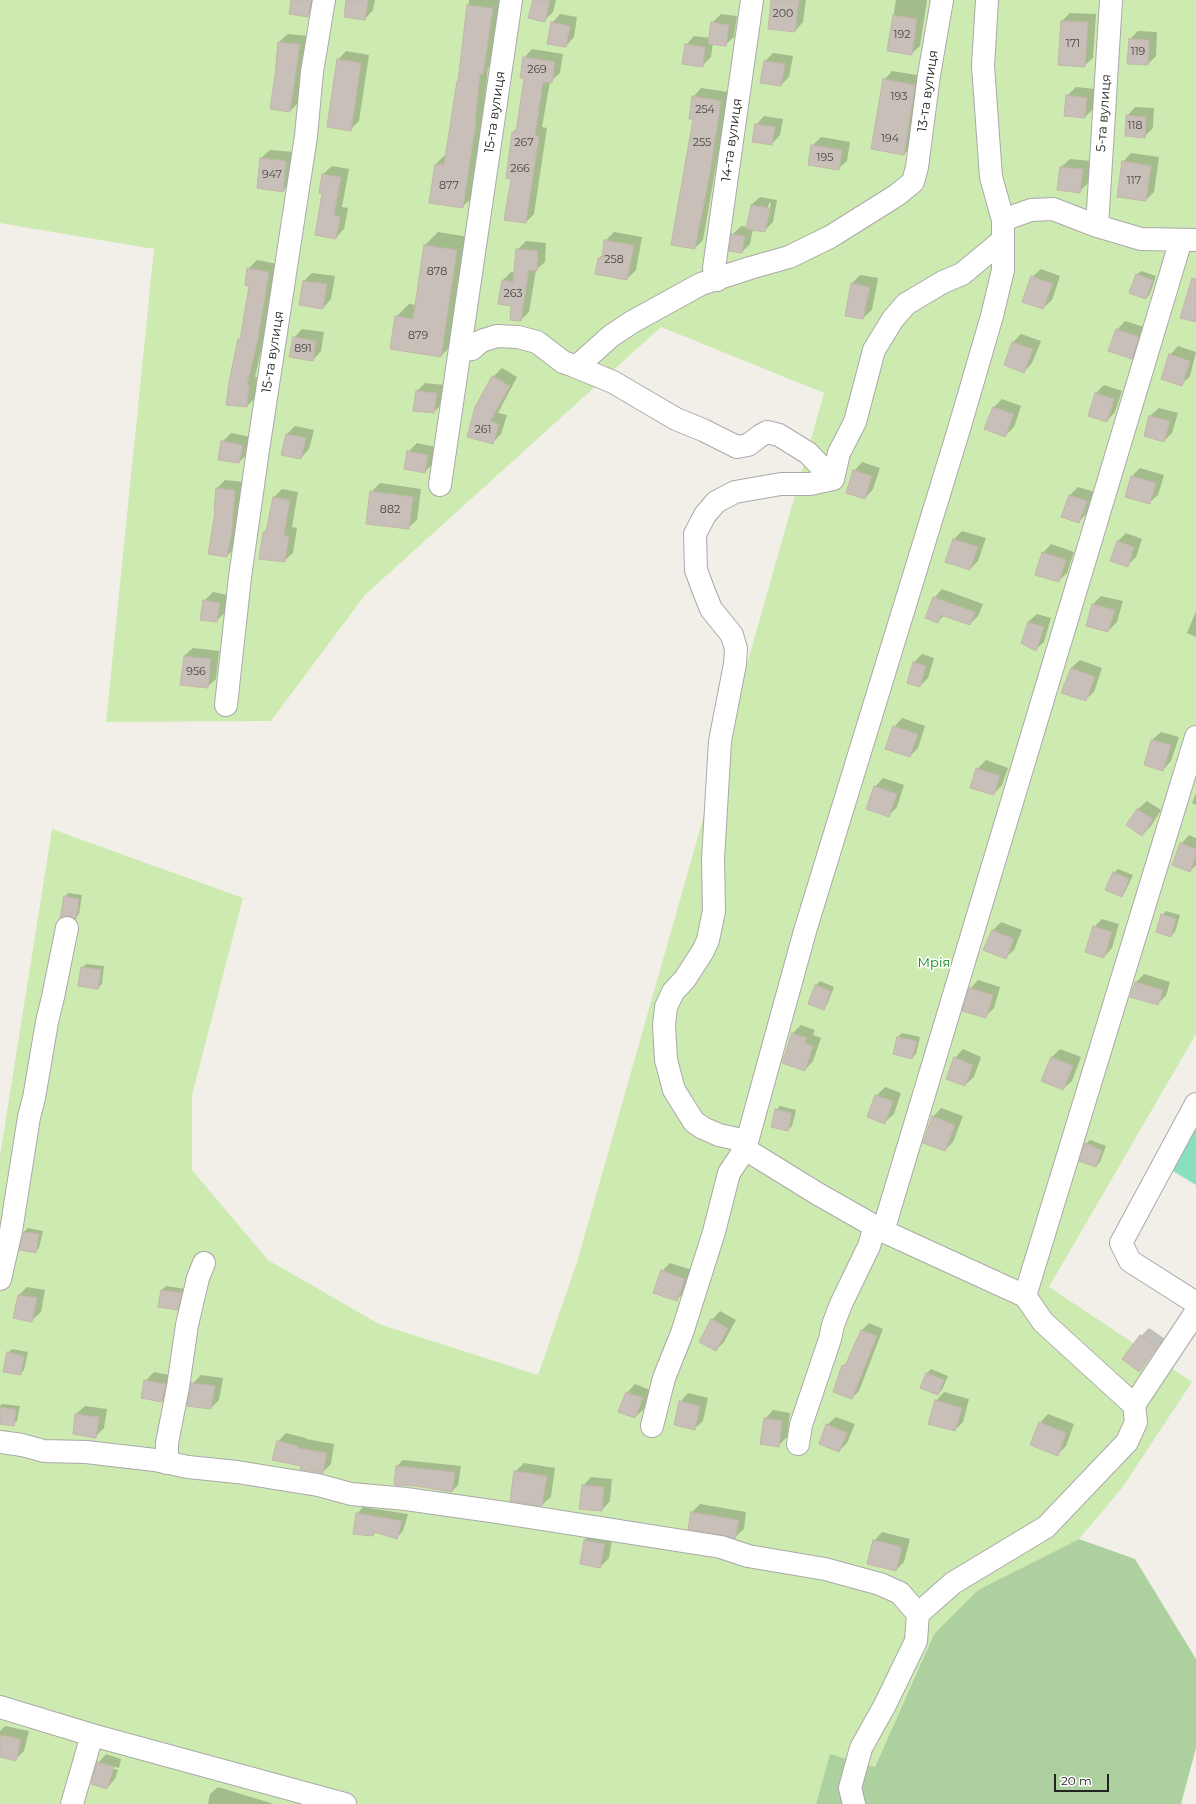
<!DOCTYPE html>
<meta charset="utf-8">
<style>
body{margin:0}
#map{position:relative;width:1196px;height:1804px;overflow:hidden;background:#f2efe9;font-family:Montserrat,sans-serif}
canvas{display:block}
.scale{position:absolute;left:1054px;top:1774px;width:55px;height:18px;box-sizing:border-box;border:2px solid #222;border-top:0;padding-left:5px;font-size:12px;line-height:14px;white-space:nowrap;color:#222;-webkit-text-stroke:3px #fff;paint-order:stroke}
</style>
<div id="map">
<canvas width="1196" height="1804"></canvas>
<div class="scale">20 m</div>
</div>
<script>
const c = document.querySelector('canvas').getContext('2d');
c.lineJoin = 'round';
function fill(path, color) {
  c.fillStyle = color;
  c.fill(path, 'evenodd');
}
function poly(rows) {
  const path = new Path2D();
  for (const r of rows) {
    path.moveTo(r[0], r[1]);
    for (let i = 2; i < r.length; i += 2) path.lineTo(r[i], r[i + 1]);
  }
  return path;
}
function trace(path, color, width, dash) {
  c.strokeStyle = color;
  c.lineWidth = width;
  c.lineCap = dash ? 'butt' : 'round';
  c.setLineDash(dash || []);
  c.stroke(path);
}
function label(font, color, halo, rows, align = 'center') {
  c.font = font + ' Montserrat,sans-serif';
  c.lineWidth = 3;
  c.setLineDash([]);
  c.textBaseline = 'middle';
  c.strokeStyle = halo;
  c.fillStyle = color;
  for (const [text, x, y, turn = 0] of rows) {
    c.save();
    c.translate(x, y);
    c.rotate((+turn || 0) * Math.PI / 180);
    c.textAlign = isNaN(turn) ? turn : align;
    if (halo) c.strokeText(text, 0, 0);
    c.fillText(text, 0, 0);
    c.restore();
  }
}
fill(poly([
 [0,0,1196,0,1196,1034,1049,1287,1192,1382,1122,1488,1079,1539,978,1590,934,1634,875,1767,830,1755,816,1804,0,1804,0,1156,52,829,243,898,192,1095,192,1170,268,1260,379,1324,538,1375,577,1262,824,393,661,327,365,595,271,721,106,722,154,249,0,223]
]), '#cdebb0');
fill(poly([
 [1079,1539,1135,1559,1196,1659,1196,1748,1181,1804,816,1804,830,1754,875,1767,934,1634,978,1590]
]), '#add19e');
fill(poly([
 [1196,1104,1196,1185,1163,1165]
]), '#88e0be');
fill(poly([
 [292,0,317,0,316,8,307,16],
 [347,0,375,0,373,10,365,19],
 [469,0,501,0,491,65,488,68,483,113,484,113,471,199,462,207,436,164,444,156,446,156,458,81,460,79],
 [534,0,556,0,553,12,544,21],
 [773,0,806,0,803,22,795,31],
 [896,0,927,0,920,46,911,54,888,50],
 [1070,13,1096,14,1093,58,1084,66,1062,21],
 [560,14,577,17,574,37,566,46,552,23],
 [721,14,737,16,734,37,725,45,713,43,711,57,702,66,686,45,694,36,710,38,712,23],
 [1138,31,1157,32,1156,56,1148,64,1130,39],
 [288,34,308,36,298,103,290,111,271,108,279,42],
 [532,49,563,54,560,73,550,82,542,127,547,128,534,214,526,222,512,178,513,132,517,128,526,78,524,58],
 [346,51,369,55,359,121,350,130,338,60],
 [773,53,793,56,789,77,781,85,765,61],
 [892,71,923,76,913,146,904,154,872,148,884,80],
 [1076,87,1095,89,1094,108,1085,117,1067,96],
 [701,88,729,92,703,240,695,248,695,118,693,97],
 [1135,107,1154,108,1153,128,1144,137,1127,116],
 [764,116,783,119,780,135,772,144,756,125],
 [821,137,850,142,847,161,838,169,812,146],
 [270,150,294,152,291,182,283,191,261,158],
 [1131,153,1159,157,1154,192,1146,200,1123,162],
 [1070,159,1091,161,1088,183,1079,192,1059,189,1061,167],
 [332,166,349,169,342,207,348,208,344,229,336,238,323,193,323,174],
 [760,197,777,200,773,222,764,231,753,229,750,244,742,252,732,235,741,226,748,227,751,205],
 [769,203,771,203,767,223,765,223],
 [438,232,469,237,454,343,441,356,396,317,409,304,416,305,425,245],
 [614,232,642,237,636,270,627,279,596,273,599,258,604,253,605,241],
 [526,241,546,243,545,262,536,270,529,312,521,320,512,305,503,280,511,272,515,273,517,250],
 [257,260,277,264,266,329,255,377,257,377,255,398,247,406,239,340,241,337,250,285,248,269],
 [1041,269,1060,276,1052,300,1043,308,1032,277],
 [1141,271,1156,276,1150,294,1146,298,1137,275],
 [312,273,335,276,331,299,323,308,300,304,304,281],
 [860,275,878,278,872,310,863,318,852,283],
 [1125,321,1147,328,1140,350,1132,358,1117,330],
 [302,329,324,332,321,351,313,360,294,338],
 [1021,334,1041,341,1032,363,1024,372,1005,365,1013,342],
 [1178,346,1196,352,1190,376,1181,385,1170,355],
 [502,368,517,377,498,413,507,415,501,434,492,443,476,408,493,377],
 [425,383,445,385,442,404,434,412,417,391],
 [1104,385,1122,391,1115,412,1107,421,1095,394],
 [1002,399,1021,406,1014,427,1005,436,986,428,994,407],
 [1159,408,1178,413,1172,433,1164,441,1145,436,1150,416],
 [295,426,314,430,309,449,301,458,287,434],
 [231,433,251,437,248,454,239,462,222,442],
 [417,443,436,447,433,463,425,472,408,452],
 [862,462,880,468,873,489,865,498,854,471],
 [1140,468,1164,475,1158,495,1149,503,1132,476],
 [225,480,243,482,235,548,227,556,217,511,217,488],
 [380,483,421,489,417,520,408,528,371,492],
 [1078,487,1095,492,1087,513,1079,522,1063,516,1070,495],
 [282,489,298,492,292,527,297,528,293,553,284,561,264,532,268,528,274,497],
 [962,531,986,538,978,561,970,569,946,562,954,539],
 [1126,533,1142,539,1136,557,1127,566,1117,542],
 [1051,544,1074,552,1067,573,1058,581,1043,553],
 [942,589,983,604,978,616,970,624,945,615,938,621,934,598],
 [213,592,228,595,225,613,216,621,204,601],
 [1101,596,1123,601,1117,622,1108,631,1087,625,1093,604],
 [1196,611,1196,637,1187,633],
 [1037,614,1051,618,1044,642,1035,650,1028,622],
 [193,648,219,651,216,679,207,687,184,656],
 [922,654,934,658,928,678,920,686,913,663],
 [1080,660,1102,668,1094,692,1085,700,1071,668],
 [902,718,925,726,918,748,910,756,894,727],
 [1161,732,1179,737,1171,761,1163,770,1145,764,1152,740],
 [986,760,1008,768,1002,785,994,794,977,769],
 [883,778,904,785,897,807,888,816,875,787],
 [1196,793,1196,805,1192,803],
 [1147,801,1161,810,1151,826,1142,835,1128,825,1138,809],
 [1189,835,1196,838,1196,865,1190,871,1181,844],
 [1118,869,1133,875,1125,892,1122,896,1114,873],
 [68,893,82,895,79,914,75,918,65,897],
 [1166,911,1180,915,1175,932,1171,936,1162,915],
 [1102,919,1119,924,1112,948,1104,957,1094,927],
 [1001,922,1022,930,1014,950,1005,958,985,950,993,930],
 [86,964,104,966,102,984,98,988,82,968],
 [1144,974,1170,982,1166,996,1157,1004,1132,996,1136,982],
 [978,980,1000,987,994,1008,985,1017,970,989],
 [820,981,834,987,827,1005,823,1009,816,985],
 [801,1025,815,1030,813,1035,821,1038,813,1061,805,1070,793,1033],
 [902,1033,920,1037,916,1054,912,1058,894,1054,898,1037],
 [963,1049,981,1057,974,1077,965,1085,955,1058],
 [1060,1049,1081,1057,1072,1081,1063,1089,1052,1057],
 [885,1087,901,1093,894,1114,885,1122,876,1096],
 [780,1106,796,1110,792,1126,788,1130,776,1110],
 [941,1108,963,1116,953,1142,945,1150,933,1117],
 [1090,1140,1106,1146,1100,1162,1096,1166,1086,1144],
 [28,1228,43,1231,39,1248,35,1252,21,1249,24,1232],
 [670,1263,692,1270,685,1292,676,1300,662,1271],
 [166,1286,185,1289,181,1305,177,1309,162,1290],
 [27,1287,45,1290,41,1312,32,1320,14,1317,19,1295],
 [720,1311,736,1320,724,1342,716,1350,700,1341,712,1320],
 [869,1323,883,1329,859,1391,852,1398,843,1366,849,1360,862,1330],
 [1149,1328,1165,1339,1139,1370,1141,1336],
 [12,1349,28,1352,24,1370,20,1374,8,1353],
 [931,1369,948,1376,942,1390,938,1394,922,1387,927,1373],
 [154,1372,174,1376,170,1393,162,1401,145,1381],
 [201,1375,223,1378,219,1400,211,1408,192,1384],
 [635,1384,650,1390,644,1409,635,1417,627,1393],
 [944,1392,969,1399,963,1422,955,1430,936,1401],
 [688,1393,708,1398,703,1421,694,1429,680,1402],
 [2,1404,20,1406,17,1421,13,1425,0,1423,0,1406],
 [85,1406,107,1409,104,1428,95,1437,76,1414],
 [773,1410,790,1413,787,1437,778,1446,765,1419],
 [1048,1414,1074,1424,1066,1446,1058,1454,1040,1423],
 [836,1417,855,1424,847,1443,839,1451,827,1425],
 [286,1433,306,1438,306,1439,334,1444,331,1464,323,1472,302,1466,278,1442],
 [403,1460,461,1466,458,1485,452,1491,416,1485,397,1466],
 [524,1463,555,1468,551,1497,542,1505,511,1500,515,1472],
 [591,1477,612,1479,610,1501,602,1510,583,1486],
 [700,1504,746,1512,744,1529,735,1537,692,1512],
 [363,1507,408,1514,403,1531,396,1538,376,1532,373,1535,357,1514],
 [594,1532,613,1535,609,1558,600,1567,581,1563,585,1540],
 [882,1532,910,1539,904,1562,896,1570,874,1541],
 [5,1726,29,1731,24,1751,16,1759,0,1756,0,1731],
 [106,1754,121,1759,119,1768,102,1763,102,1765,118,1770,115,1779,107,1788,98,1763],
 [218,1787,274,1804,208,1804,210,1794]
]), '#0003');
const building = poly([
 [291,0,311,0,308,17,289,14,291,0],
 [346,0,368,0,365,20,344,17,346,0],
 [533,0,550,0,545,22,528,18,533,0],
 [771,0,799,0,795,32,768,29,771,0],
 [467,5,493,8,483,74,480,74,475,121,476,122,463,208,429,203,435,164,444,165,457,81,458,81,467,5],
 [893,15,917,19,912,55,887,51,893,15],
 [1061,21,1088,22,1085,67,1058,65,1061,21],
 [551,22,570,26,566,47,547,44,551,22],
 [711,22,729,25,726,46,708,44,711,22],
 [1129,39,1149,40,1148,65,1127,64,1129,39],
 [278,42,300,44,290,112,270,109,275,75,278,42],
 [685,44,705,47,703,67,682,64,685,44],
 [523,57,555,62,552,83,543,82,535,135,539,136,526,223,504,220,511,179,506,178,512,132,516,132,524,79,520,78,523,57],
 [337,59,361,63,351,131,327,127,337,59],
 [764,61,785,64,781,86,760,83,764,61],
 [883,79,915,85,904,155,871,149,883,79],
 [1066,95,1087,98,1085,118,1064,116,1066,95],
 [692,96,721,101,710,173,695,249,671,245,693,119,689,119,692,96],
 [1126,115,1146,117,1145,138,1125,136,1126,115],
 [755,124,775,127,772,145,752,142,755,124],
 [811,145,842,150,839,170,808,165,811,145],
 [260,158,286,161,283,192,257,188,260,158],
 [1122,161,1151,166,1146,201,1117,197,1122,161],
 [1060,167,1083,169,1080,193,1057,190,1060,167],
 [322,174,341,177,334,215,340,217,336,239,315,235,322,194,319,193,322,174],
 [751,205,769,208,765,232,746,229,751,205],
 [731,234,745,236,742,253,729,251,731,234],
 [604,240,634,245,627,280,595,274,598,258,602,258,604,240],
 [424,245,457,250,441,357,390,349,395,316,413,319,424,245],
 [516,249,538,251,537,271,529,270,521,321,510,320,511,306,498,304,502,280,513,282,516,249],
 [247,268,269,272,258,339,247,385,249,386,247,407,226,405,229,382,238,339,240,340,249,286,245,285,247,268],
 [1136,274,1153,280,1146,299,1129,293,1136,274],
 [1031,276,1053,284,1043,309,1022,302,1031,276],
 [1192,278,1196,279,1196,322,1180,318,1192,278],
 [303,281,327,284,323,309,299,305,303,281],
 [851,283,870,287,863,319,845,316,851,283],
 [1116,329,1139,337,1132,359,1108,351,1116,329],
 [293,337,316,341,313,361,289,357,293,337],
 [1012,342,1033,349,1024,373,1004,365,1012,342],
 [1169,354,1190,361,1182,386,1161,379,1169,354],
 [492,376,510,386,490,421,499,424,493,444,467,437,475,407,492,376],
 [416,391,437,393,434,413,413,411,416,391],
 [1095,393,1114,399,1107,422,1088,416,1095,393],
 [993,407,1014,414,1005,437,984,429,993,407],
 [1149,416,1170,421,1164,442,1144,436,1149,416],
 [286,434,306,438,301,459,281,455,286,434],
 [221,441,243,445,239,463,218,460,221,441],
 [407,451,428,455,425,473,404,469,407,451],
 [853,470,872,476,865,499,846,493,853,470],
 [1131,476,1156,483,1150,504,1125,497,1131,476],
 [216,488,235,490,232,530,227,557,208,554,215,512,214,512,216,488],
 [370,491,413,497,409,529,366,524,370,491],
 [1069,495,1087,501,1079,523,1061,517,1069,495],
 [273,497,290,500,284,535,289,536,285,562,259,559,263,532,266,532,273,497],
 [953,539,978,547,970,570,945,562,953,539],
 [1117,541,1134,547,1128,567,1110,561,1117,541],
 [1042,552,1066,560,1059,582,1035,575,1042,552],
 [933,597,975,612,970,625,941,615,938,623,925,618,933,597],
 [203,600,220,603,217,622,200,620,203,600],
 [1092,604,1115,610,1108,632,1086,626,1092,604],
 [1028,622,1044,627,1036,651,1021,643,1028,622],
 [184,656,211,659,208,688,180,685,184,656],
 [913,662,926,666,920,687,907,683,913,662],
 [1071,668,1095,677,1086,701,1061,693,1071,668],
 [893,726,918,734,910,757,885,749,893,726],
 [1151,740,1171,745,1163,771,1144,765,1151,740],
 [976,768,1000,776,994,795,970,788,976,768],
 [874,786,897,794,889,817,866,809,874,786],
 [1137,809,1153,819,1142,836,1126,825,1137,809],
 [1180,843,1196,849,1196,856,1190,872,1172,865,1180,843],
 [1113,872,1129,879,1122,897,1105,890,1113,872],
 [64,896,79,899,76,919,69,916,60,918,64,896],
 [1161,914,1176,919,1171,937,1156,932,1161,914],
 [1093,926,1112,932,1104,958,1085,952,1093,926],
 [992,930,1014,939,1006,959,983,950,992,930],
 [81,967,101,970,98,989,78,986,81,967],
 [1135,982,1163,990,1158,1005,1130,997,1135,982],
 [815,985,831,991,824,1010,808,1004,815,985],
 [969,988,993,995,986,1018,962,1011,969,988],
 [792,1033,807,1038,805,1043,813,1046,805,1071,782,1063,792,1033],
 [897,1037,917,1041,912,1059,893,1054,897,1037],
 [954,1057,973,1065,965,1086,946,1079,954,1057],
 [1051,1057,1073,1066,1063,1090,1041,1081,1051,1057],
 [875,1095,893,1101,885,1124,867,1117,875,1095],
 [775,1109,792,1113,788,1131,771,1127,775,1109],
 [932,1116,955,1125,945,1151,923,1143,932,1116],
 [1085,1143,1102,1150,1096,1167,1079,1161,1085,1143],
 [24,1232,39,1234,36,1253,19,1250,24,1232],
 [661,1270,685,1279,677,1301,653,1293,661,1270],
 [161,1290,182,1293,178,1310,158,1307,161,1290],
 [18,1295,37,1298,32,1322,13,1318,18,1295],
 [711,1319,728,1328,716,1351,699,1342,711,1319],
 [861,1330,877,1336,852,1399,833,1392,842,1365,845,1366,861,1330],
 [1140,1335,1157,1348,1139,1372,1122,1359,1140,1335],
 [7,1352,24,1356,21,1375,3,1372,7,1352],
 [926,1373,944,1380,938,1395,920,1388,926,1373],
 [144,1380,166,1384,162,1402,141,1398,144,1380],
 [191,1383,215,1386,211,1409,187,1406,191,1383],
 [626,1392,643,1398,635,1418,618,1412,626,1392],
 [935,1400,962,1408,955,1431,928,1424,935,1400],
 [679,1401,700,1406,695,1430,674,1425,679,1401],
 [0,1407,16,1410,14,1426,0,1424,0,1407],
 [75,1414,99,1417,96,1438,73,1434,75,1414],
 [764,1418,782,1421,779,1447,760,1444,764,1418],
 [1039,1422,1066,1433,1058,1456,1030,1445,1039,1422],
 [826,1424,847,1433,839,1452,819,1444,826,1424],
 [277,1441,298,1446,298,1448,327,1453,323,1473,300,1469,301,1466,272,1460,277,1441],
 [396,1466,455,1472,452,1492,416,1486,394,1485,396,1466],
 [514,1471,547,1476,542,1506,510,1501,514,1471],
 [582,1485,604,1487,602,1511,579,1509,582,1485],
 [691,1512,739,1520,735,1539,723,1535,688,1529,691,1512],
 [356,1513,402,1521,397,1539,374,1532,373,1536,353,1534,356,1513],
 [584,1540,605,1544,600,1568,580,1564,584,1540],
 [873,1540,902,1547,896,1571,867,1564,873,1540],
 [0,1735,21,1739,16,1761,0,1757,0,1735],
 [97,1762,114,1767,107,1789,91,1784,97,1762]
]);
fill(building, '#c7bfb8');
trace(building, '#c4b6ab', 1);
const minor = poly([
 [1003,220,1031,210,1053,209,1097,226,1141,239,1195,240],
 [1097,226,1111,0],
 [717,280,714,268,752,0],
 [461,350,472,349,481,341,497,336,518,337,537,342,563,362,574,366,582,362,611,336,632,322,701,284,750,268,789,257,830,237,897,195,913,182,917,167,929,75,942,0],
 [574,366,613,382,676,419,703,430,737,447,748,445,760,436,767,432,779,435,808,453,833,479,839,453,855,422,874,350,893,319,906,304,943,282,962,274,1003,240],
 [833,479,810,484,781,484,735,492,716,502,705,515,695,534,696,570,703,589,711,609,732,635,736,649,735,664,720,741,713,859,714,911,708,940,703,951,685,979,673,992,666,1007,664,1025,666,1060,674,1090,694,1122,703,1128,719,1135,737,1139,745,1149,818,1194,883,1231,1025,1296,1043,1322,1134,1405,1136,1422,1127,1442,1046,1527,953,1583,918,1614,916,1641,885,1705,861,1748,850,1788,854,1804],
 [440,485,511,0],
 [226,705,240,577,258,450,306,136,312,72,324,0],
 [1196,1104,1121,1243,1130,1261,1196,1303],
 [883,1231,1181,240],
 [0,1279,11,1231,29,1117,34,1098,47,1022,53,997,67,928],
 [1025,1296,1196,737],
 [1134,1405,1196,1312],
 [652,1426,664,1378,682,1333,714,1232,729,1173,745,1149,805,931,959,429,992,316,1003,270,1003,220,991,177,983,66,987,0],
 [0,1442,22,1445,44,1451,86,1452,155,1460,188,1467,237,1472,318,1485,351,1494,406,1499,498,1512,721,1547,748,1556,825,1569,880,1584,900,1593,918,1614],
 [798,1444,801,1425,830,1339,833,1325,841,1304,869,1246,875,1226],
 [167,1463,167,1443,178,1387,187,1325,198,1278,204,1263],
 [0,1707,92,1735,345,1804],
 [72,1804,92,1735]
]);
trace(minor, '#a9a9a9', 24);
trace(minor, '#fff', 22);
label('11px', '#4b4948', null, [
 ["200",783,14],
 ["192",902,35],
 ["171",1073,44],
 ["119",1138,52],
 ["269",537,70],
 ["193",899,97],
 ["254",705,110],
 ["118",1135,126],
 ["194",890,139],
 ["267",524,143],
 ["255",702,143],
 ["195",825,158],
 ["266",520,169],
 ["947",272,175],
 ["117",1134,181],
 ["877",449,186],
 ["258",614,260],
 ["878",437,272],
 ["263",513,294],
 ["879",418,336],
 ["891",303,349],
 ["261",483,430],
 ["882",390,510],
 ["956",196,672]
]);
label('13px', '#222', '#fff', [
 ["13-та вулиця",928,91,-82],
 ["15-та вулиця",495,112,-82],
 ["5-та вулиця",1104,113,-86],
 ["14-та вулиця",732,140,-82],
 ["15-та вулиця",273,352,-81]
]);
label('13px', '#0c8416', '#fff', [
 ["Мрія",934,963]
]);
</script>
